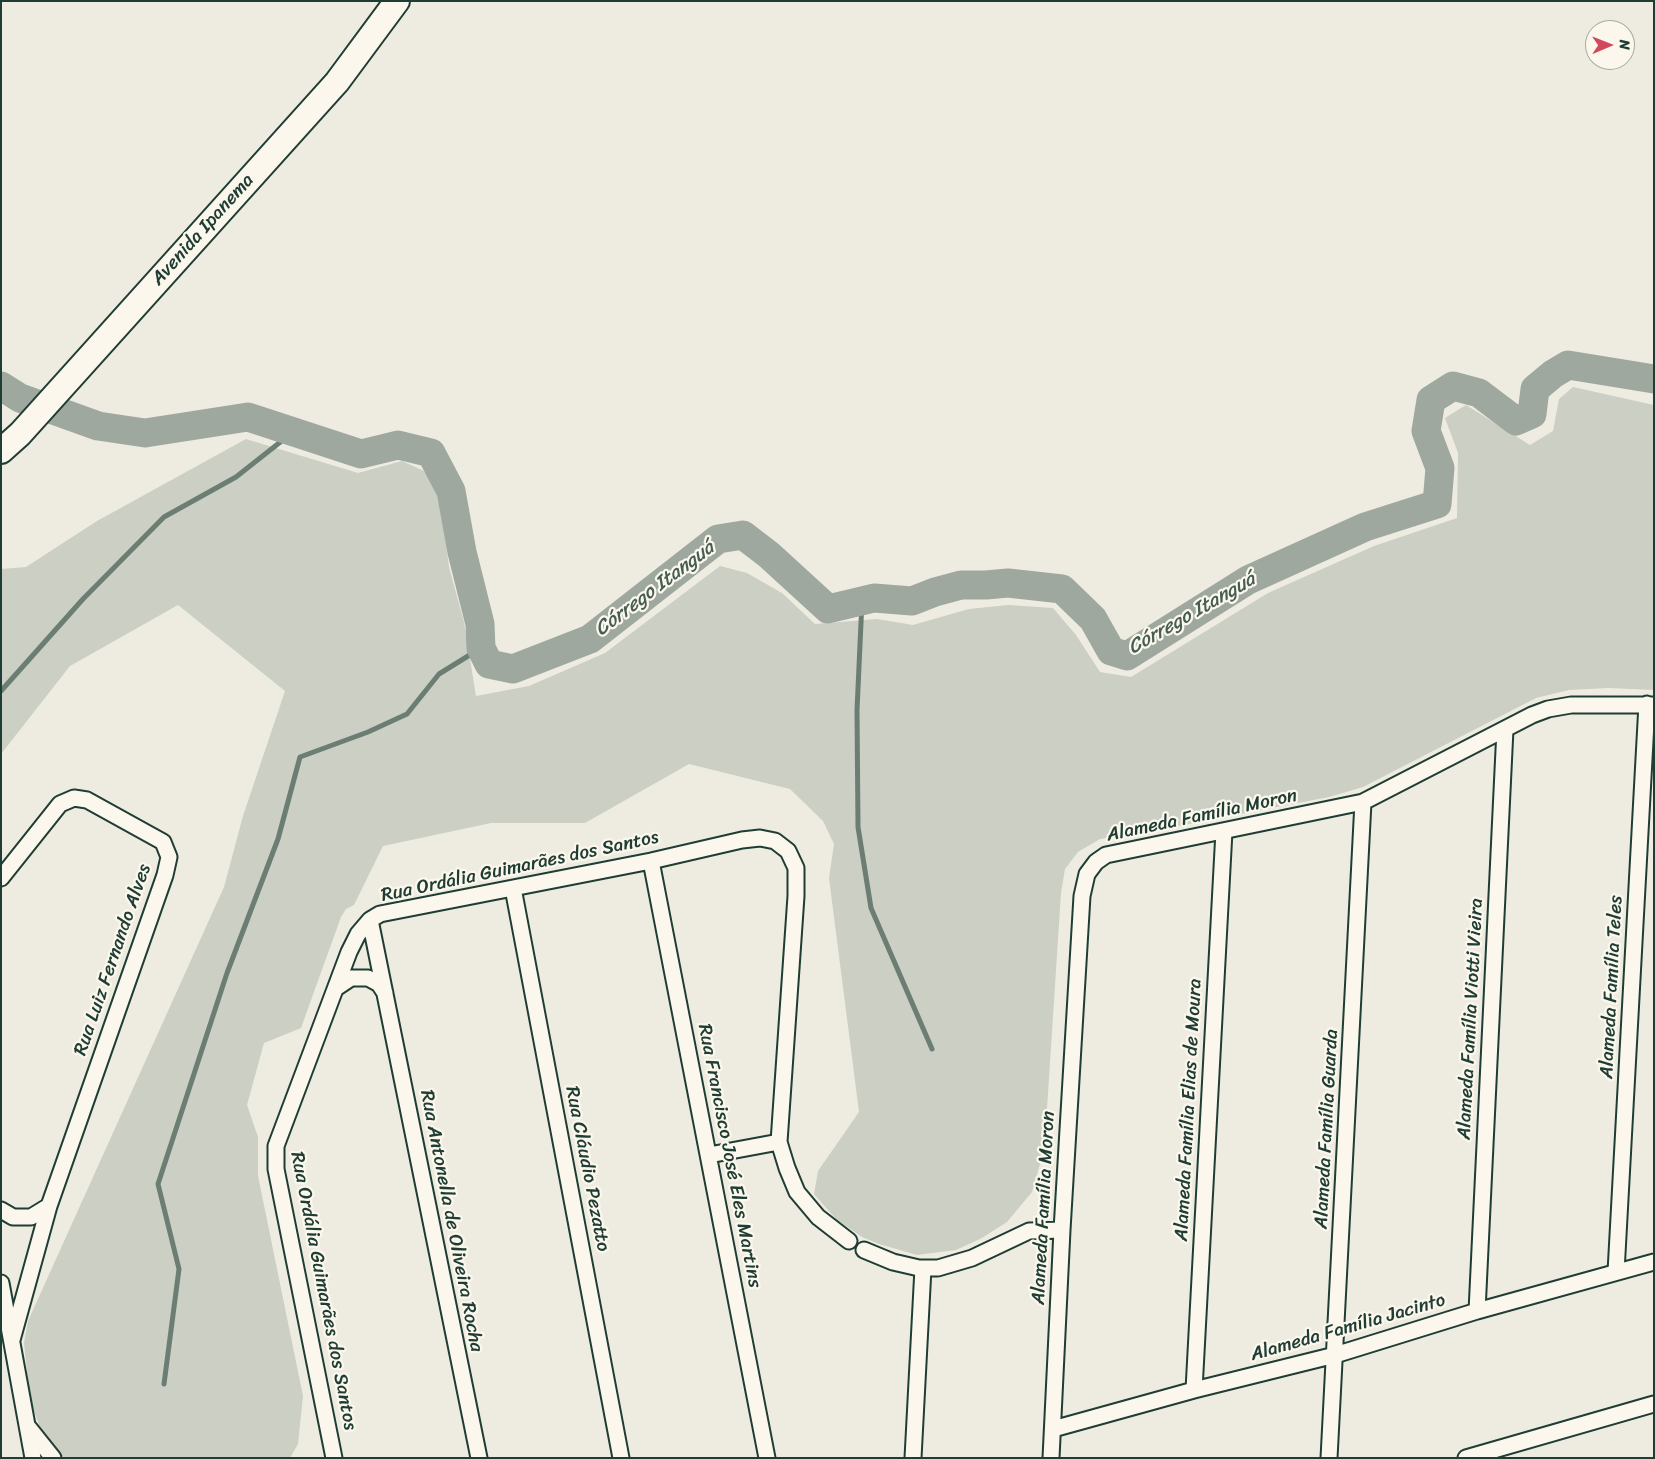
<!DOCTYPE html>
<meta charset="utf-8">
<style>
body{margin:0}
#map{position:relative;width:1655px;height:1459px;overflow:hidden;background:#eeece1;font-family:Sriracha,sans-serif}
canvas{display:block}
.frame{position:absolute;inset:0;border:2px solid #1f3d34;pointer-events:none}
.north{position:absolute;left:1585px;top:20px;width:50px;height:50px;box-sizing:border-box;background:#fbf7ec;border:1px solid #a3ada2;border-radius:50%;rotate:89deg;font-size:14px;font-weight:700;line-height:20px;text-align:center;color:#1f3d34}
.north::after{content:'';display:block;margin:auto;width:18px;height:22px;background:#d1495b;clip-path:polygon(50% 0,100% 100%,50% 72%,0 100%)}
</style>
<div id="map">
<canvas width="1655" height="1459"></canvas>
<div class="frame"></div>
<div class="north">N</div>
</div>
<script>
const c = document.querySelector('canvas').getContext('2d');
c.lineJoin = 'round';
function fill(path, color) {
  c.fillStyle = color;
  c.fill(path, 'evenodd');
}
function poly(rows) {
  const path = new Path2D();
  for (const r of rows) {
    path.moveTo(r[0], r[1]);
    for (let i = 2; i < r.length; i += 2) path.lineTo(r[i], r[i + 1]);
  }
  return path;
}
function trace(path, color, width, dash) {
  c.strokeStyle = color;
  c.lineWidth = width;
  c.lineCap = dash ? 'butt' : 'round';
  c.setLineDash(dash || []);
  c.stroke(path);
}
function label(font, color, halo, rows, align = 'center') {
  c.font = font + ' Sriracha,sans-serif';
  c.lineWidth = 4.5;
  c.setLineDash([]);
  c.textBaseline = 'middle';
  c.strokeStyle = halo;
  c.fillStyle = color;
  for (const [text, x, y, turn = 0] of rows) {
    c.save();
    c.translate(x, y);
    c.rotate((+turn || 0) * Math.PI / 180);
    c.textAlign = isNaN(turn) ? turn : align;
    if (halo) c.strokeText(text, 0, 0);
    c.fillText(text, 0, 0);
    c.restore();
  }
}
fill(poly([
 [1573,387,1654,405,1654,690,1609,688,1569,690,1536,698,1363,787,1329,797,1152,831,1100,839,1078,852,1065,869,1061,893,1046,1124,1040,1164,1032,1192,1007,1222,982,1238,956,1250,917,1255,879,1244,862,1237,836,1219,814,1194,818,1171,859,1112,829,878,834,844,823,821,790,789,689,764,585,823,491,823,383,846,354,905,346,909,341,917,301,1028,264,1043,247,1105,258,1137,258,1176,303,1396,298,1444,290,1458,64,1458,42,1434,30,1399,24,1343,28,1321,224,887,243,816,285,691,178,605,70,666,1,754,1,569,26,567,97,521,246,439,358,473,402,461,424,471,440,496,449,567,464,622,476,696,529,686,605,653,720,566,747,573,782,593,815,624,877,619,913,625,969,609,1008,605,1053,608,1076,635,1100,672,1131,677,1268,593,1374,546,1457,518,1458,453,1445,418,1466,405,1530,445,1553,431,1559,399]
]), '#cbcfc4');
trace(poly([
 [862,601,857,710,858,827,871,908,932,1049],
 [1,691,83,599,164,517,236,477,293,432],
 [164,1384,179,1269,158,1184,227,973,278,839,300,757,368,732,407,714,439,674,481,648]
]), '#6c7d74', 5);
trace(poly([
 [1,386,20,398,98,426,145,433,248,417,361,454,398,445,431,453,451,491,462,552,480,624,481,648,489,664,513,669,590,639,718,539,743,535,769,555,828,609,874,598,912,601,935,592,961,585,986,585,1008,583,1062,589,1093,619,1111,651,1127,656,1248,580,1365,527,1437,504,1440,468,1426,431,1431,400,1453,386,1479,393,1516,421,1532,414,1535,389,1553,374,1568,365,1654,379]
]), '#9fa89f', 29);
const minor = poly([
 [651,861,767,1458],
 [1,878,60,804,74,798,87,800,163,842,169,857,165,875,49,1206,12,1340],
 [513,888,621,1458],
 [370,920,479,1458],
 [336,988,351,978,368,978,379,984,385,993],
 [709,1155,779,1142],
 [1,1210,13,1217,31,1217,49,1206],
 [864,1250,893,1262,919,1268,938,1268,972,1258,1029,1231,1062,1230],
 [1616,1272,1647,704],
 [1,1283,33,1458],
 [1477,1311,1505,729],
 [1194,1390,1224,831],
 [29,1428,53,1458],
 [1053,1429,1194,1390,1335,1355,1477,1311,1654,1262],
 [334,1458,276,1169,276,1146,349,952,358,934,370,920,380,914,651,861,742,840,760,838,775,841,788,851,796,868,796,896,779,1142,787,1168,797,1192,818,1217,849,1241],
 [913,1458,923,1268],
 [1051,1458,1062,1230,1082,896,1087,874,1096,862,1106,855,1363,802,1532,715,1548,709,1571,705,1654,705],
 [1329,1458,1363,802],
 [1466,1458,1654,1404]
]);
const primary = poly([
 [1,451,20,434,337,82,397,1]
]);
trace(minor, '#1f3d34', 19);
trace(primary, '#1f3d34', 28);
trace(minor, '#fbf7ec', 15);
trace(primary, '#fbf7ec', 24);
label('19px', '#1f3d34', '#fbf7ec', [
 ["Avenida Ipanema",203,230,-48],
 ["Alameda Família Moron",1202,816,-12],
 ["Rua Ordália Guimarães dos Santos",520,867,-12],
 ["Rua Luiz Fernando Alves",113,960,-71],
 ["Alameda Família Teles",1612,987,-87],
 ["Alameda Família Viotti Vieira",1471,1019,-87],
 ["Alameda Família Elias de Moura",1189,1110,-87],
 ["Alameda Família Guarda",1327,1129,-87],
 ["Rua Francisco José Eles Martins",729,1156,79],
 ["Rua Cláudio Pezatto",587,1169,79],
 ["Alameda Família Moron",1044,1208,-87],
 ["Rua Antonella de Oliveira Rocha",451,1221,79],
 ["Rua Ordália Guimarães dos Santos",323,1291,79],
 ["Alameda Família Jacinto",1348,1328,-16]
]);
label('italic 20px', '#455d54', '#fbf7ec', [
 ["Córrego Itanguá",655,589,-37],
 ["Córrego Itanguá",1192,614,-30]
]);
</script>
